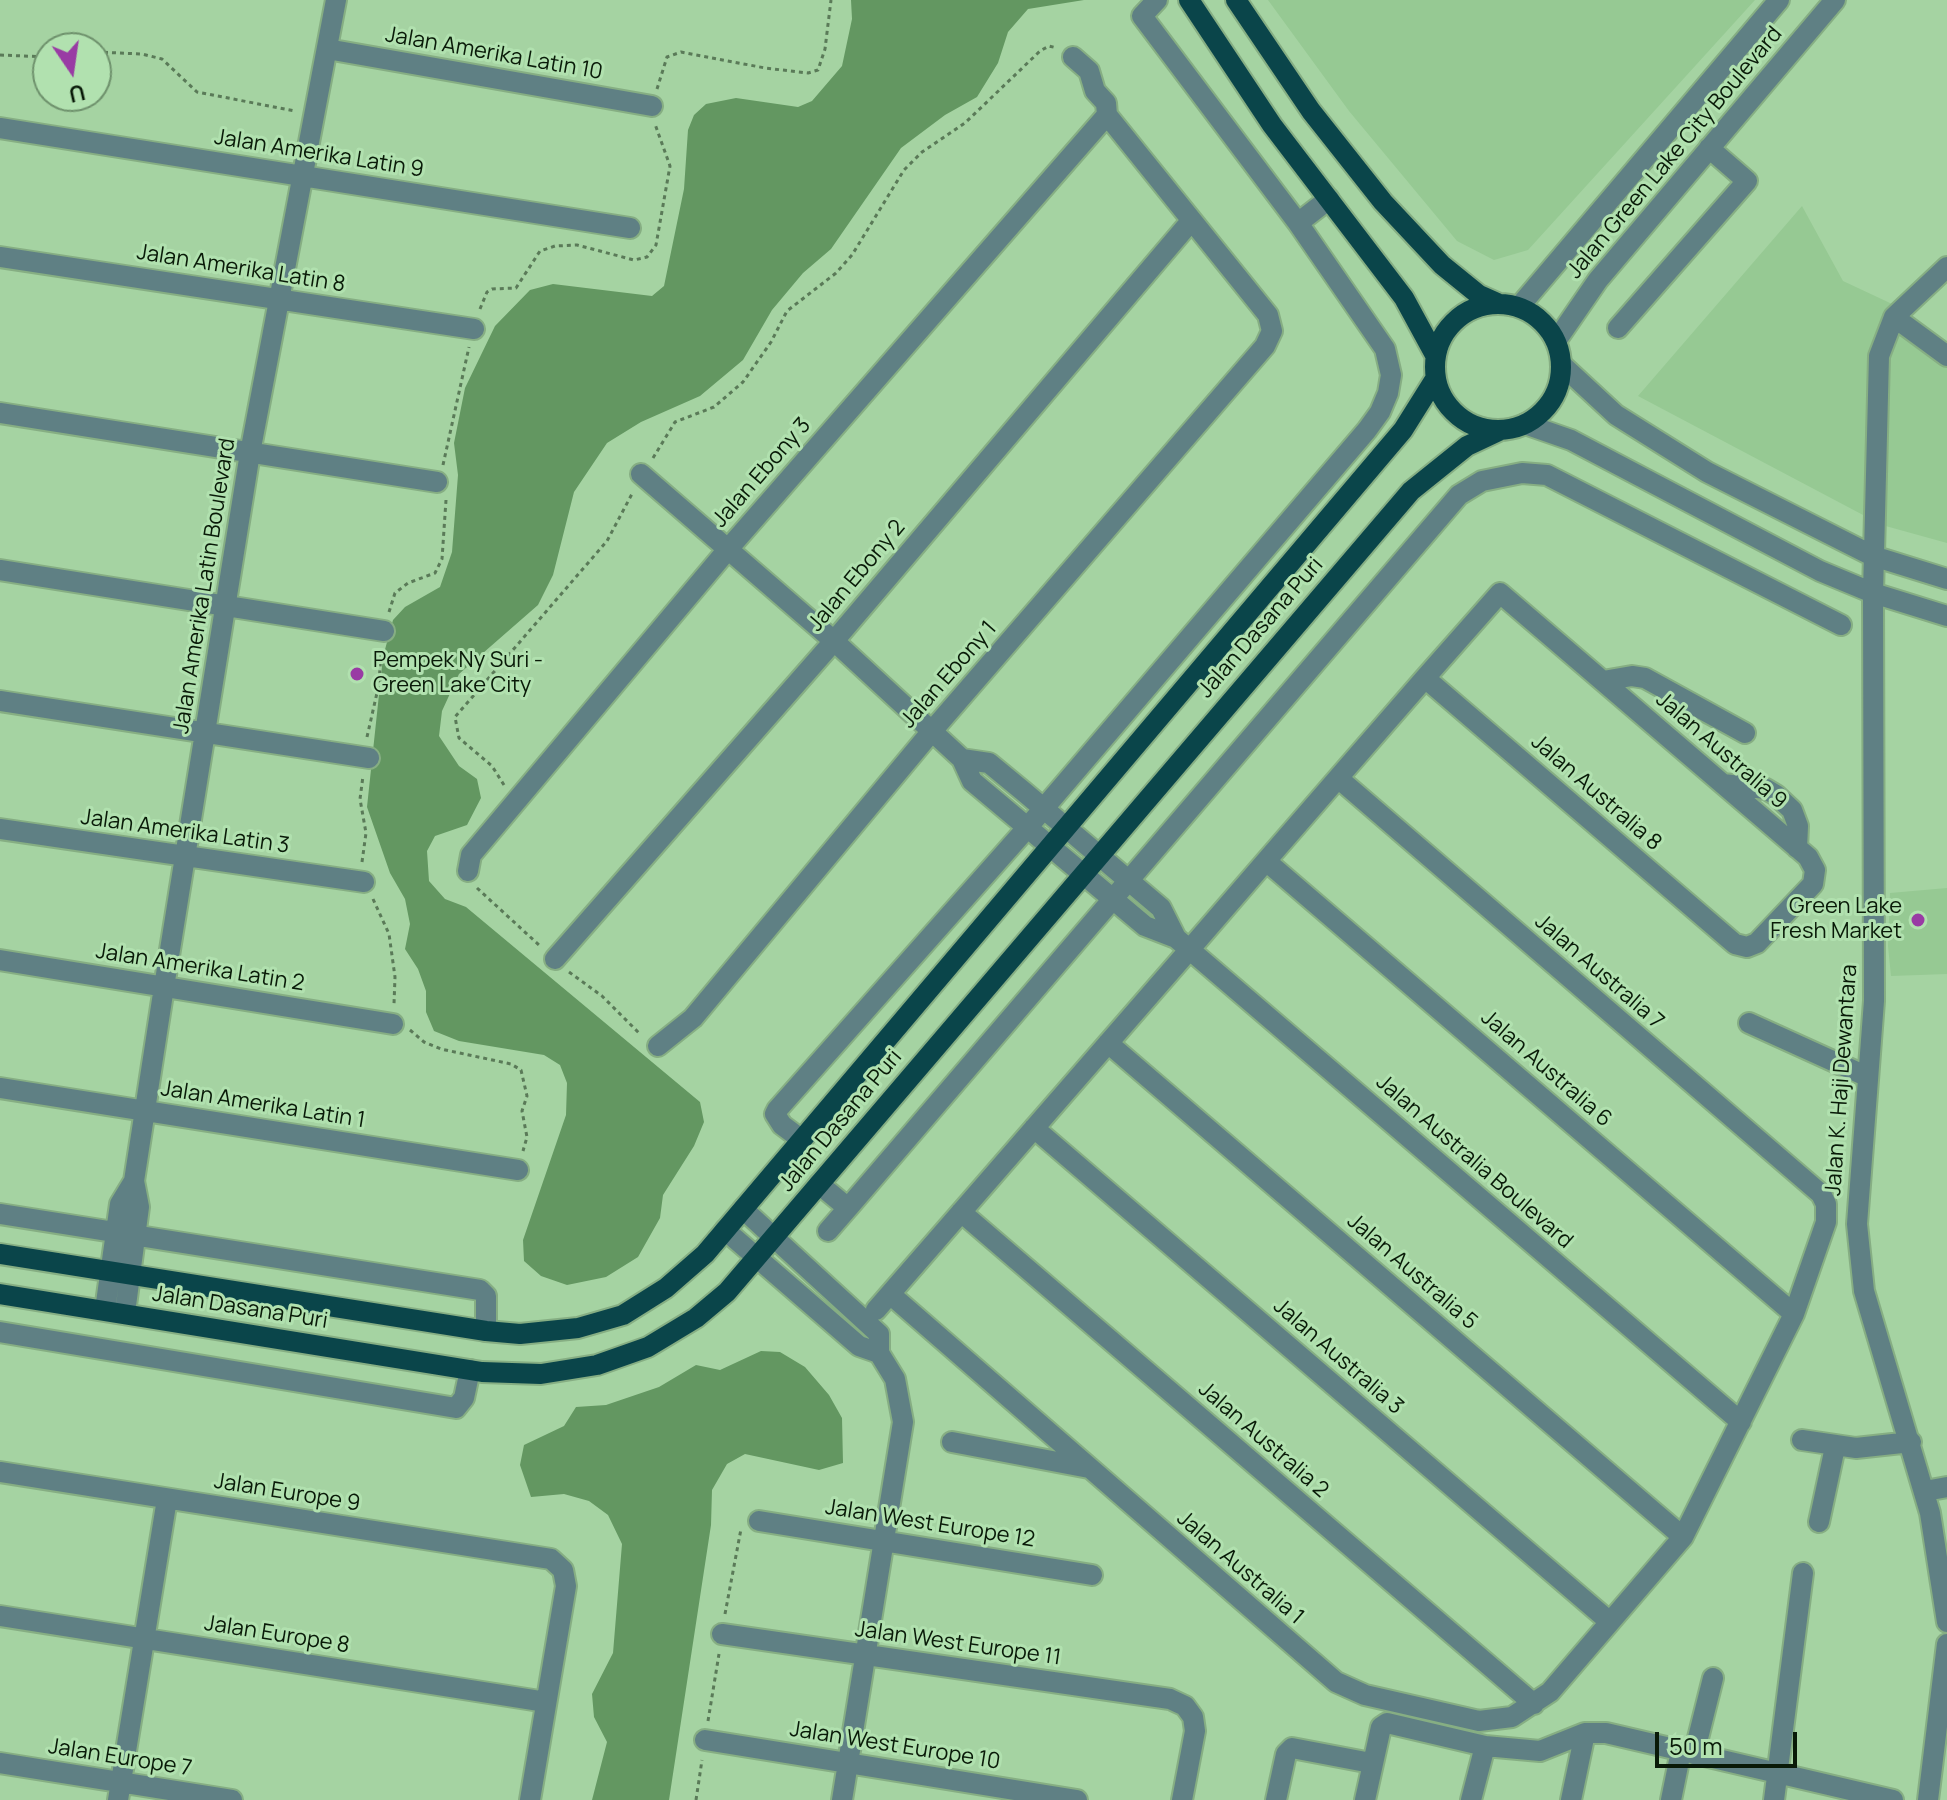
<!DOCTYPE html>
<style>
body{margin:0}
#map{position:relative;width:1947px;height:1800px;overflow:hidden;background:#a5d3a2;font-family:Manrope,sans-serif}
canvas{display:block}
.north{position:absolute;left:32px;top:32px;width:80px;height:80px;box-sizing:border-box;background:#b1e1af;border:2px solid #6e916c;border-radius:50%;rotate:167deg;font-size:22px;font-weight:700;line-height:32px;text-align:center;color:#091a08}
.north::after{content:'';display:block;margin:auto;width:28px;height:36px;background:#993ba4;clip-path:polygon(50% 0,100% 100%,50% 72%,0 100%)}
.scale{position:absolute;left:1655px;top:1732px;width:142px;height:36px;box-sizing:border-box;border:4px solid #091a08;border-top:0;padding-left:10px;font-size:24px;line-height:28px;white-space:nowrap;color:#091a08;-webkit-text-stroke:6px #b1e1af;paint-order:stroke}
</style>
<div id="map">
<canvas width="1947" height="1800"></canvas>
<div class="north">U</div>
<div class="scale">50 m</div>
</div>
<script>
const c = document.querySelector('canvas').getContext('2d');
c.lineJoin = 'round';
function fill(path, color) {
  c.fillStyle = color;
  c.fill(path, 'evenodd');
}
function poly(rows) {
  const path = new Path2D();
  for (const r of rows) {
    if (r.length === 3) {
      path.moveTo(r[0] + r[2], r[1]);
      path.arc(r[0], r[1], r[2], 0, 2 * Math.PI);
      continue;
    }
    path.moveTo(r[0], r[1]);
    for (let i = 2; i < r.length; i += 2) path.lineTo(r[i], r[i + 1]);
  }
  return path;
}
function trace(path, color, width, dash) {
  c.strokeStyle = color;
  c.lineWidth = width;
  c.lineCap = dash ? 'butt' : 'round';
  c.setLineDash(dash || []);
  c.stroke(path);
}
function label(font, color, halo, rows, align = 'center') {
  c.font = font + ' Manrope,sans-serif';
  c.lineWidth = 6;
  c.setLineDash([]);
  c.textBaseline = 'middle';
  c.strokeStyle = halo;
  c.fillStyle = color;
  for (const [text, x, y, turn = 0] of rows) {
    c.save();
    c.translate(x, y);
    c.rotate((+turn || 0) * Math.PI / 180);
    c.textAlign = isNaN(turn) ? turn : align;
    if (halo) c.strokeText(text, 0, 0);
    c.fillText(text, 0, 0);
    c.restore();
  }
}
fill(poly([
 [1268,0,1755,0,1528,250,1494,260,1457,241,1349,111],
 [1802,206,1843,281,1890,303,1947,345,1947,543,1882,525,1638,396],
 [1947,888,1947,974,1891,976,1888,946,1890,893]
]), '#96c993');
fill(poly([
 [851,0,1084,0,1028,9,1008,32,998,63,977,97,945,115,901,148,831,249,803,273,772,310,743,360,700,396,641,422,607,443,574,492,553,575,538,605,459,674,442,711,439,736,459,766,477,779,481,798,467,825,435,836,427,851,429,881,445,899,466,907,700,1102,704,1122,694,1146,663,1195,660,1218,638,1257,606,1277,567,1285,541,1276,524,1261,523,1240,566,1115,567,1083,560,1065,544,1055,459,1041,434,1031,426,1012,426,991,418,969,405,949,410,924,405,899,390,873,367,807,383,657,393,620,405,607,440,587,452,552,458,475,454,443,465,388,495,326,530,290,553,284,652,296,664,286,684,189,688,130,694,115,706,104,736,98,798,107,812,101,842,66,852,19],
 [761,1351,780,1352,805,1367,829,1395,842,1418,843,1463,819,1470,745,1454,727,1464,712,1490,711,1525,669,1800,592,1800,607,1742,594,1717,592,1694,613,1653,622,1544,608,1515,589,1501,564,1494,531,1497,520,1465,524,1445,564,1426,576,1407,606,1405,659,1387,696,1365,720,1370]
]), '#639761');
const minor = poly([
 [327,49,652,106],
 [0,128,630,228],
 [1298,223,1329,199],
 [0,257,474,329],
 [1947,267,1894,317,1879,356,1873,593,1874,1001,1857,1224,1864,1291,1930,1513,1947,1622],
 [1519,307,1779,0],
 [1894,317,1947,356],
 [1618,328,1747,181,1709,148],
 [1556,341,1598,280,1835,0],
 [1562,365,1616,415,1707,472,1873,556,1947,579],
 [0,413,437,482],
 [1525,424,1571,440,1820,571,1873,593,1947,616],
 [641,474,834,641,962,759,972,781,1145,926,1176,938,1741,1422],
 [0,570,384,631],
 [1603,681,1632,676,1645,678,1745,733],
 [0,701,369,758],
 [962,759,989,763,1023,791,1161,908,1176,938],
 [1723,784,1766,789,1776,795,1792,810,1798,826,1797,848],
 [0,829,364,882],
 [1266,861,1794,1314],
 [468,871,471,855,729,548,1107,115],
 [555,959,834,641,1191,221],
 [0,960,393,1024],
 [1749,1023,1868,1077],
 [1108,1043,1683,1537],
 [658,1046,693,1018,932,731,1265,346,1272,331,1268,315,1107,115,1106,103,1095,91,1089,71,1073,57],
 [0,1088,518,1170],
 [1034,1128,1610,1622],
 [802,1140,782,1125,775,1114,777,1110,1027,828,1367,430,1380,412,1388,393,1391,375,1385,349,1298,223,1142,16,1157,0],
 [819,1184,848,1208,1459,495,1482,481,1522,473,1547,475,1841,625],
 [743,1209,879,1334,879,1353,895,1379,903,1422,842,1800],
 [961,1212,1534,1704],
 [0,1214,480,1290,486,1296,486,1331],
 [725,1230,859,1346,879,1353],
 [828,1231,848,1208],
 [890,1294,1336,1682,1365,1695,1479,1721,1512,1717,1550,1692,1683,1537,1794,1314,1826,1222,1826,1204,1821,1194,1338,778],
 [105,1310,120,1204,134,1181],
 [876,1310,1190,949,1266,861,1338,778,1425,678,1500,593,1808,857,1815,870,1813,884,1757,943,1747,947,1735,944,1425,678],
 [125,1313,139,1207,134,1181,164,987,250,453,336,0],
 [0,1332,456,1408,464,1398,470,1370],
 [1802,1440,1856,1448,1911,1442],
 [952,1442,1089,1468],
 [0,1472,551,1559,563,1570,566,1586,530,1800],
 [1925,1491,1947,1487],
 [759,1521,1092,1575],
 [1819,1522,1835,1447],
 [0,1616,546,1702],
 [722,1634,1170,1699,1185,1706,1193,1717,1195,1731,1182,1800],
 [705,1740,1077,1800],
 [1694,1754,1713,1678],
 [0,1763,232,1800],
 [118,1800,167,1499],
 [1276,1800,1286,1754,1292,1748,1371,1763],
 [1365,1800,1381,1727,1387,1723,1485,1746,1540,1751,1585,1733,1606,1733,1893,1800],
 [1471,1800,1485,1746],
 [1571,1800,1585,1733],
 [1671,1800,1681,1751],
 [1774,1800,1803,1573],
 [1928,1800,1947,1644]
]);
const major = poly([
 [1189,0,1272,125,1404,298,1435,355],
 [1236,0,1311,111,1383,202,1442,265,1479,295,1497,303],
 [1498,367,63],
 [0,1254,486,1331,520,1334,578,1328,623,1315,666,1288,705,1254,1403,430,1435,379],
 [0,1294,482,1372,541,1374,597,1365,648,1347,696,1318,727,1292,1411,491,1467,446,1501,430]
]);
trace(minor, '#86ae83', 24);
trace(major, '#86ae83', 24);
trace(poly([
 [96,52,142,54,162,59,197,92,295,111],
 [0,55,48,57],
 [657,89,667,57,681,52,765,68,808,73,818,70,825,49,831,0],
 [480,309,487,292,492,289,516,288,540,251,555,246,577,245,634,260,647,257,656,245,670,166,655,124],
 [653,458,675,422,714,407,743,382,771,342,787,311,836,273,852,255,904,170,922,152,965,123,1040,51,1049,46,1057,48],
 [443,465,469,347],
 [389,612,395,593,408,583,435,573,442,559,446,500],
 [367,737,379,684,381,651],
 [504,785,492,766,459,738,455,717,607,541,633,492],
 [362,862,366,833,360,799,363,776],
 [477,888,539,945],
 [373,899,389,934,395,977,394,1004],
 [569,972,602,996,641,1035],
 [410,1030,424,1042,441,1049,511,1064,521,1070,527,1096,522,1111,527,1137,523,1151],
 [725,1614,741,1529],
 [708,1721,719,1654],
 [696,1800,702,1760]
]), '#5a7a58', 3, [4, 4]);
trace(minor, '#5f8084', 20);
trace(major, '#0a454a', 20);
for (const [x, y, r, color] of [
 [357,674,8,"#993ba4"],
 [1918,920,8,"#993ba4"]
]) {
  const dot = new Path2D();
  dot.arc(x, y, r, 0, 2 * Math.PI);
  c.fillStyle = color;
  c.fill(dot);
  trace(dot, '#b1e1af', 3);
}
label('22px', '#091a08', '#b1e1af', [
 ["Jalan Amerika Latin 10",494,54,10],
 ["Jalan Green Lake City Boulevard",1675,153,-50],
 ["Jalan Amerika Latin 9",319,154,9],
 ["Jalan Amerika Latin 8",241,269,9],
 ["Jalan Ebony 3",762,473,-49],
 ["Jalan Ebony 2",857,576,-50],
 ["Jalan Amerika Latin Boulevard",205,586,-81],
 ["Jalan Dasana Puri",1261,628,-49],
 ["Jalan Ebony 1",949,675,-49],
 ["Jalan Australia 9",1721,751,41],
 ["Jalan Australia 8",1596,793,41],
 ["Jalan Amerika Latin 3",185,832,8],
 ["Jalan Amerika Latin 2",200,968,9],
 ["Jalan Australia 7",1599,972,41],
 ["Jalan Australia 6",1546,1069,41],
 ["Jalan K. Haji Dewantara",1842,1080,-86],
 ["Jalan Amerika Latin 1",263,1105,9],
 ["Jalan Dasana Puri",841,1121,-50],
 ["Jalan Australia Boulevard",1474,1162,41],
 ["Jalan Australia 5",1412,1272,41],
 ["Jalan Dasana Puri",240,1308,9],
 ["Jalan Australia 3",1338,1357,41],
 ["Jalan Australia 2",1263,1440,41],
 ["Jalan Europe 9",287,1493,9],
 ["Jalan West Europe 12",930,1524,9],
 ["Jalan Australia 1",1240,1568,41],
 ["Jalan Europe 8",277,1635,9],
 ["Jalan West Europe 11",958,1644,8],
 ["Jalan West Europe 10",895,1746,9],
 ["Jalan Europe 7",120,1758,9]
]);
label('22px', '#091a08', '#b1e1af', [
 ["Pempek Ny Suri -",373,661],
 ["Green Lake City",373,686],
 ["Green Lake",1902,907,"right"],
 ["Fresh Market",1902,932,"right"]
], 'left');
</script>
